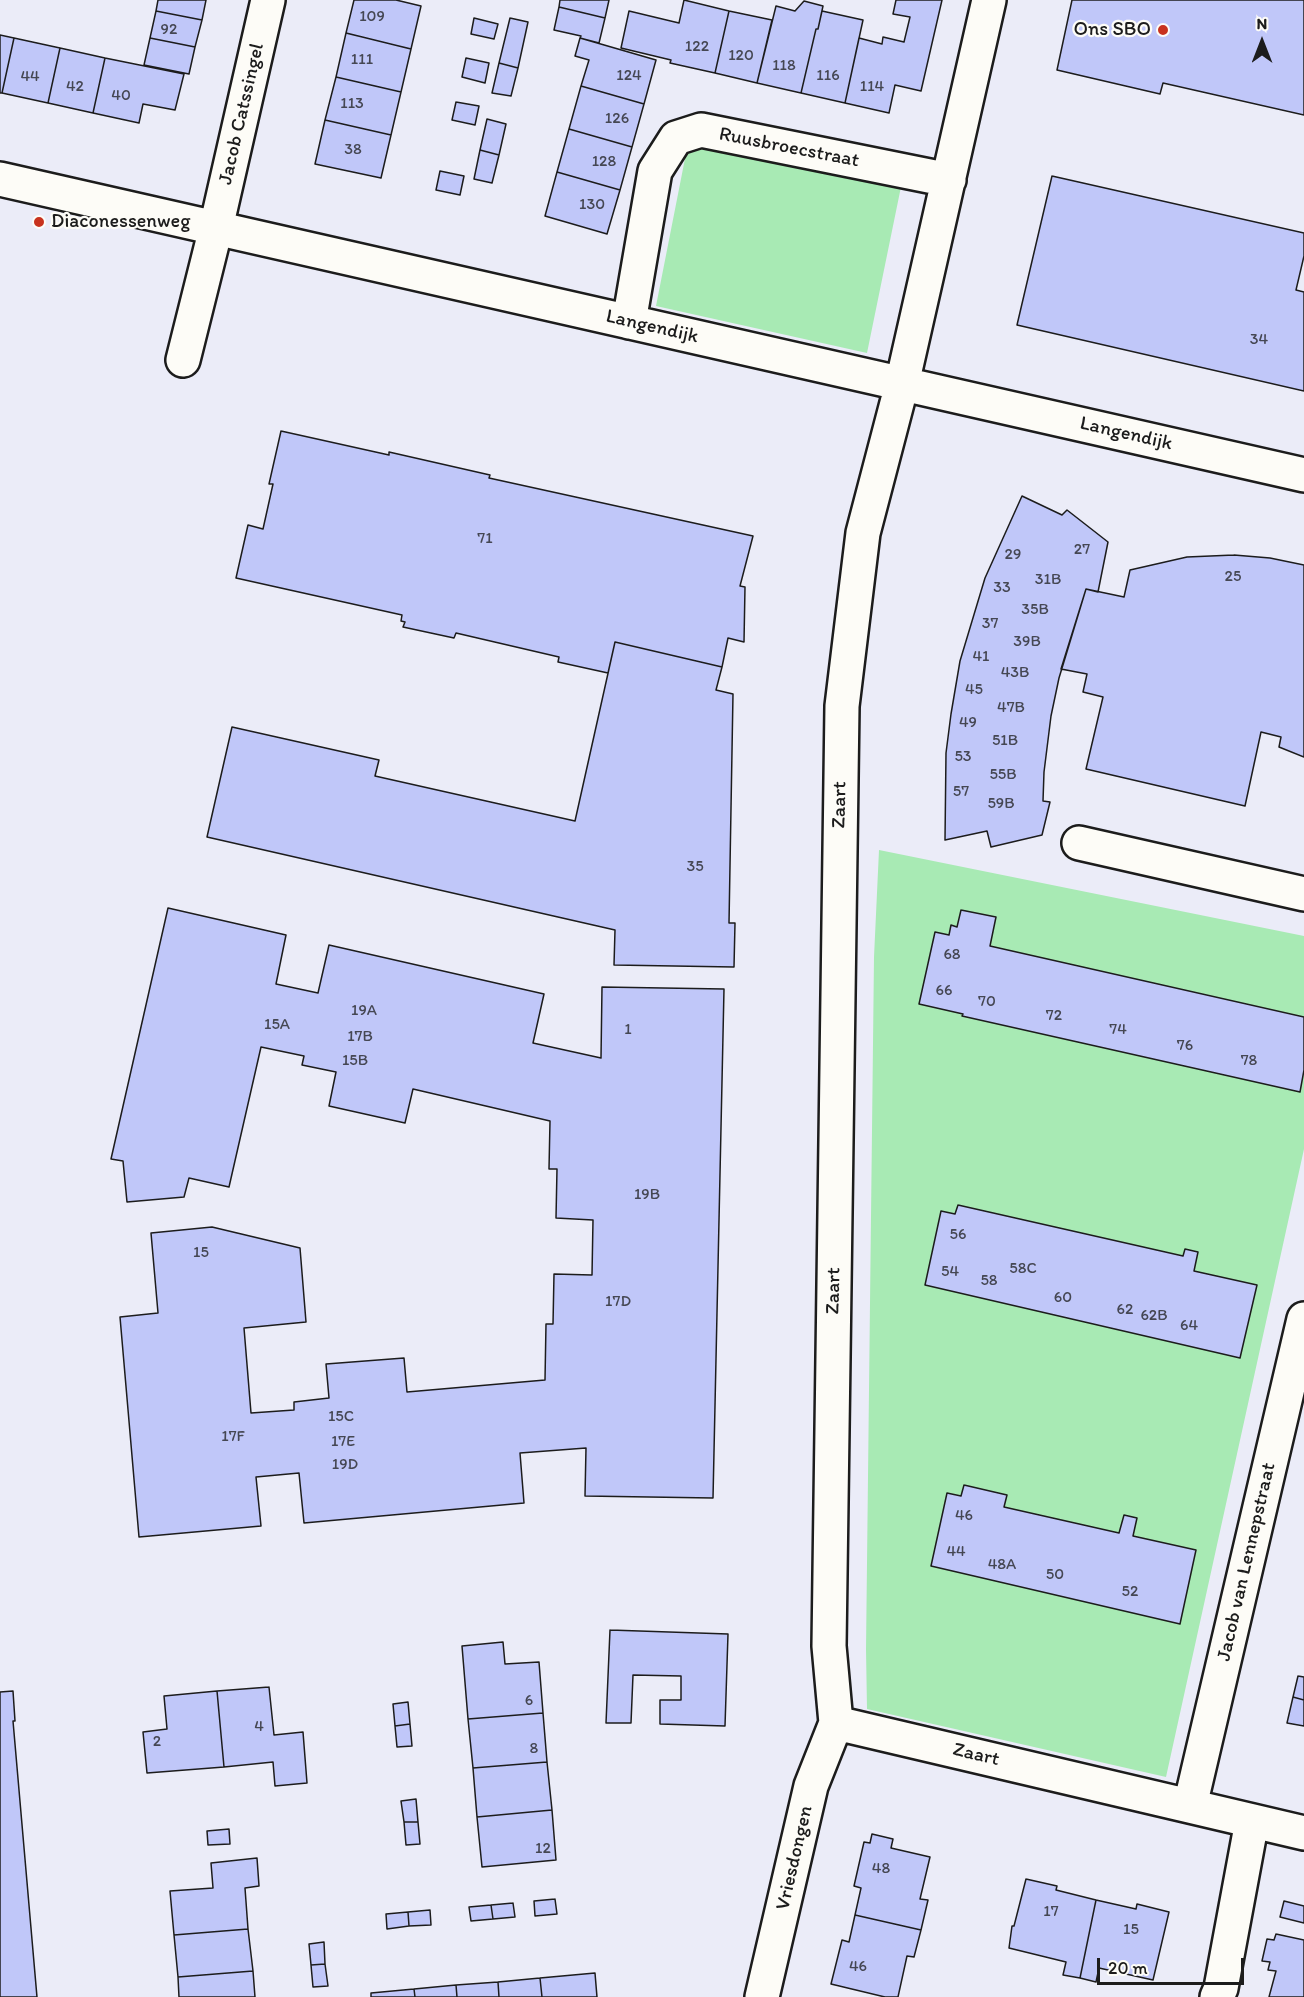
<!DOCTYPE html>
<style>
body{margin:0}
#map{position:relative;width:1304px;height:1997px;overflow:hidden;background:#ebecf8;font-family:Itim,sans-serif}
canvas{display:block}
.north{position:absolute;left:1232px;top:12px;width:60px;height:60px;-webkit-text-stroke:4px #fdfcf7;paint-order:stroke;rotate:0deg;font-size:16px;font-weight:700;line-height:24px;text-align:center;color:#1c1c1c}
.north::after{content:'';display:block;margin:auto;width:21px;height:27px;background:#1c1c1c;clip-path:polygon(50% 0,100% 100%,50% 72%,0 100%)}
.scale{position:absolute;left:1097px;top:1958px;width:147px;height:27px;box-sizing:border-box;border:3px solid #1c1c1c;border-top:0;padding-left:8px;font-size:18px;line-height:21px;white-space:nowrap;color:#1c1c1c;-webkit-text-stroke:4px #fdfcf7;paint-order:stroke}
</style>
<div id="map">
<canvas width="1304" height="1997"></canvas>
<div class="north">N</div>
<div class="scale">20 m</div>
</div>
<script>
const c = document.querySelector('canvas').getContext('2d');
c.lineJoin = 'round';
function fill(path, color) {
  c.fillStyle = color;
  c.fill(path, 'evenodd');
}
function poly(rows) {
  const path = new Path2D();
  for (const r of rows) {
    path.moveTo(r[0], r[1]);
    for (let i = 2; i < r.length; i += 2) path.lineTo(r[i], r[i + 1]);
  }
  return path;
}
function trace(path, color, width, dash) {
  c.strokeStyle = color;
  c.lineWidth = width;
  c.lineCap = dash ? 'butt' : 'round';
  c.setLineDash(dash || []);
  c.stroke(path);
}
function label(font, color, halo, rows, align = 'center') {
  c.font = font + ' Itim,sans-serif';
  c.lineWidth = 4.5;
  c.setLineDash([]);
  c.textBaseline = 'middle';
  c.strokeStyle = halo;
  c.fillStyle = color;
  for (const [text, x, y, turn = 0] of rows) {
    c.save();
    c.translate(x, y);
    c.rotate((+turn || 0) * Math.PI / 180);
    c.textAlign = isNaN(turn) ? turn : align;
    if (halo) c.strokeText(text, 0, 0);
    c.fillText(text, 0, 0);
    c.restore();
  }
}
fill(poly([
 [691,128,903,177,867,353,656,306],
 [879,850,1304,936,1304,1149,1166,1777,867,1709,866,1649,874,957]
]), '#a8eab4');
const building = poly([
 [158,0,206,0,202,20,156,11,158,0],
 [354,0,396,0,421,6,411,49,346,33,354,0],
 [560,0,609,0,605,18,559,7,560,0],
 [684,0,729,11,715,73,670,63,671,60,621,48,629,11,679,23,684,0],
 [896,0,942,0,921,91,895,85,889,113,845,103,859,38,882,44,883,37,904,42,910,17,893,14,896,0],
 [1072,0,1304,0,1304,115,1163,83,1160,94,1057,70,1072,0],
 [804,1,823,6,818,29,816,29,801,93,757,83,776,6,795,11,804,1],
 [559,7,605,18,599,43,580,38,581,36,554,30,559,7],
 [156,11,202,20,195,47,150,38,156,11],
 [729,11,772,20,757,83,715,73,729,11],
 [822,11,863,20,845,103,801,93,816,29,818,29,822,11],
 [474,18,498,24,494,39,471,34,474,18],
 [510,18,528,22,518,68,499,63,510,18],
 [346,33,411,49,401,92,336,77,346,33],
 [0,35,14,38,2,93,0,93,0,35],
 [14,38,60,48,48,103,2,93,14,38],
 [150,38,195,47,189,74,144,65,150,38],
 [580,38,656,60,644,104,581,86,589,60,575,56,580,38],
 [60,48,105,58,93,113,48,103,60,48],
 [105,58,184,74,175,110,143,104,139,123,93,113,105,58],
 [466,58,489,63,485,83,462,77,466,58],
 [499,63,518,68,511,96,492,93,499,63],
 [336,77,401,92,391,135,325,120,336,77],
 [581,86,644,104,632,147,569,129,581,86],
 [456,102,479,106,475,125,452,120,456,102],
 [487,119,506,124,499,155,480,150,487,119],
 [325,120,391,135,381,178,315,164,325,120],
 [569,129,632,147,620,190,557,172,569,129],
 [480,150,499,155,492,183,474,179,480,150],
 [440,171,464,176,460,195,436,190,440,171],
 [557,172,620,190,607,234,545,216,557,172],
 [1052,176,1304,233,1304,256,1296,290,1304,292,1304,391,1017,325,1052,176],
 [281,431,389,455,389,452,490,475,489,478,753,536,740,586,745,587,744,642,728,638,722,667,615,642,608,673,558,662,559,657,456,633,454,638,403,627,405,622,401,621,402,615,236,578,248,525,263,529,273,484,269,484,281,431],
 [1022,496,1062,515,1067,510,1108,542,1098,592,1086,589,1059,678,1051,716,1044,772,1043,801,1050,802,1042,835,991,847,987,831,945,840,946,753,951,714,960,661,985,578,1022,496],
 [1234,555,1270,558,1304,565,1304,757,1279,747,1281,737,1261,732,1245,806,1086,769,1103,697,1083,692,1087,674,1061,669,1086,589,1124,597,1130,570,1187,557,1234,555],
 [615,642,722,667,716,690,733,694,729,923,735,923,734,967,614,965,615,930,207,837,232,727,379,760,375,776,575,821,615,642],
 [168,908,286,935,276,984,318,993,329,945,544,994,533,1043,601,1058,602,987,724,989,713,1498,585,1496,586,1448,520,1453,524,1503,304,1523,299,1473,256,1477,261,1526,139,1537,120,1317,158,1313,151,1233,212,1227,300,1248,306,1322,244,1328,251,1413,294,1410,294,1402,329,1398,326,1364,404,1358,407,1392,545,1380,546,1324,553,1324,554,1274,592,1275,593,1220,556,1218,557,1169,549,1169,550,1121,413,1089,405,1123,329,1106,336,1072,302,1065,304,1056,261,1047,229,1187,189,1178,184,1197,127,1202,123,1161,111,1159,168,908],
 [961,910,996,917,990,946,1304,1017,1304,1070,1300,1092,962,1016,963,1014,919,1004,935,932,949,935,951,925,957,927,961,910],
 [958,1205,1183,1256,1185,1249,1198,1252,1194,1271,1257,1285,1240,1358,925,1285,941,1211,955,1214,958,1205],
 [964,1485,1007,1495,1004,1507,1119,1533,1124,1515,1137,1518,1133,1536,1196,1550,1180,1624,931,1566,947,1493,961,1496,964,1485],
 [610,1630,728,1634,725,1726,660,1724,660,1700,681,1700,681,1676,633,1675,631,1723,606,1723,610,1630],
 [503,1642,505,1664,539,1662,543,1713,468,1719,462,1646,503,1642],
 [1298,1676,1304,1677,1304,1700,1293,1697,1298,1676],
 [269,1687,274,1735,303,1732,307,1783,275,1786,273,1762,224,1767,217,1691,269,1687],
 [13,1691,15,1721,13,1721,37,1997,0,1997,0,1692,13,1691],
 [217,1691,224,1767,147,1773,143,1732,167,1729,164,1696,217,1691],
 [1293,1697,1304,1700,1304,1726,1287,1723,1293,1697],
 [408,1702,410,1724,395,1726,393,1704,408,1702],
 [543,1713,547,1762,473,1768,468,1719,543,1713],
 [410,1724,412,1746,397,1747,395,1726,410,1724],
 [547,1762,552,1810,477,1817,473,1768,547,1762],
 [416,1799,418,1822,404,1822,401,1801,416,1799],
 [552,1810,556,1860,482,1867,477,1817,552,1810],
 [404,1822,418,1822,420,1844,406,1845,404,1822],
 [229,1829,230,1844,208,1845,207,1831,229,1829],
 [872,1834,893,1839,891,1848,930,1857,920,1899,928,1900,921,1930,855,1915,861,1888,854,1886,864,1842,870,1843,872,1834],
 [257,1858,259,1886,245,1888,248,1929,174,1935,170,1891,213,1888,211,1863,257,1858],
 [1026,1879,1057,1886,1056,1890,1096,1900,1080,1978,1063,1975,1066,1962,1009,1948,1012,1926,1014,1926,1026,1879],
 [555,1899,557,1914,535,1916,534,1901,555,1899],
 [1096,1900,1136,1909,1137,1904,1169,1912,1153,1980,1099,1968,1096,1982,1080,1978,1096,1900],
 [1284,1901,1304,1906,1304,1923,1280,1917,1284,1901],
 [513,1903,515,1917,493,1919,491,1905,513,1903],
 [491,1905,493,1919,471,1921,469,1907,491,1905],
 [430,1910,431,1925,409,1926,408,1912,430,1910],
 [408,1912,409,1926,387,1929,386,1914,408,1912],
 [855,1915,921,1930,914,1957,907,1956,898,1997,885,1997,831,1984,842,1940,849,1942,855,1915],
 [248,1929,253,1971,178,1977,174,1935,248,1929],
 [1276,1934,1304,1940,1304,1997,1269,1997,1276,1971,1268,1970,1270,1962,1262,1961,1267,1939,1274,1940,1276,1934],
 [324,1942,325,1964,311,1965,309,1944,324,1942],
 [325,1964,328,1986,313,1987,311,1965,325,1964],
 [253,1971,255,1997,179,1997,178,1977,253,1971],
 [595,1973,597,1997,542,1997,540,1978,595,1973],
 [540,1978,542,1997,499,1997,498,1982,540,1978],
 [498,1982,499,1997,457,1997,456,1985,498,1982],
 [456,1985,457,1997,415,1997,414,1989,456,1985],
 [414,1989,415,1997,371,1997,371,1993,414,1989]
]);
fill(building, '#c0c7f9');
trace(building, '#1c1c1c', 1.5);
const street = poly([
 [989,0,902,384,863,533,842,706,829,1646,836,1723,1304,1833],
 [0,179,1304,475],
 [629,322,655,171,676,138,701,130,949,180],
 [183,360,216,228,268,0],
 [1079,843,1304,894],
 [1190,1806,1304,1319],
 [762,1997,811,1786,836,1723],
 [1217,1997,1221,1988,1252,1821]
]);
trace(street, '#1c1c1c', 38);
trace(street, '#fdfcf7', 33);
for (const [x, y, r, color] of [
 [1163,30,6,"#c8321e"],
 [39,222,6,"#c8321e"]
]) {
  const dot = new Path2D();
  dot.arc(x, y, r, 0, 2 * Math.PI);
  c.fillStyle = color;
  c.fill(dot);
  trace(dot, '#fdfcf7', 2);
}
label('16px', '#454753', null, [
 ["109",372,17],
 ["92",169,30],
 ["122",697,47],
 ["120",741,56],
 ["111",362,60],
 ["118",784,66],
 ["124",629,76],
 ["116",828,76],
 ["44",30,77],
 ["42",75,87],
 ["114",872,87],
 ["40",121,96],
 ["113",352,104],
 ["126",617,119],
 ["38",353,150],
 ["128",604,162],
 ["130",592,205],
 ["34",1259,340],
 ["71",485,539],
 ["27",1082,550],
 ["29",1013,555],
 ["25",1233,577],
 ["31B",1048,580],
 ["33",1002,588],
 ["35B",1035,610],
 ["37",990,624],
 ["39B",1027,642],
 ["41",981,657],
 ["43B",1015,673],
 ["45",974,690],
 ["47B",1011,708],
 ["49",968,723],
 ["51B",1005,741],
 ["53",963,757],
 ["55B",1003,775],
 ["57",961,792],
 ["59B",1001,804],
 ["35",695,867],
 ["68",952,955],
 ["66",944,991],
 ["70",987,1002],
 ["19A",364,1011],
 ["72",1054,1016],
 ["15A",277,1025],
 ["1",628,1030],
 ["74",1118,1030],
 ["17B",360,1037],
 ["76",1185,1046],
 ["15B",355,1061],
 ["78",1249,1061],
 ["19B",647,1195],
 ["56",958,1235],
 ["15",201,1253],
 ["58C",1023,1269],
 ["54",950,1272],
 ["58",989,1281],
 ["60",1063,1298],
 ["17D",618,1302],
 ["62",1125,1310],
 ["62B",1154,1316],
 ["64",1189,1326],
 ["15C",341,1417],
 ["17F",233,1437],
 ["17E",343,1442],
 ["19D",345,1465],
 ["46",964,1516],
 ["44",956,1552],
 ["48A",1002,1565],
 ["50",1055,1575],
 ["52",1130,1592],
 ["6",529,1701],
 ["4",259,1727],
 ["2",157,1742],
 ["8",534,1749],
 ["12",543,1849],
 ["48",881,1869],
 ["17",1051,1912],
 ["15",1131,1930],
 ["46",858,1967]
]);
label('20px', '#1c1c1c', '#fdfcf7', [
 ["Ons SBO",1151,30],
 ["Diaconessenweg",51,222,"left"]
], 'right');
label('20px', '#1c1c1c', '#fdfcf7', [
 ["Jacob Catssingel",242,114,-77],
 ["Ruusbroecstraat",789,148,11],
 ["Langendijk",652,327,13],
 ["Langendijk",1126,434,13],
 ["Zaart",840,805,-89],
 ["Zaart",834,1291,-89],
 ["Jacob van Lennepstraat",1247,1562,-77],
 ["Zaart",976,1755,13],
 ["Vriesdongen",795,1858,-77]
]);
</script>
